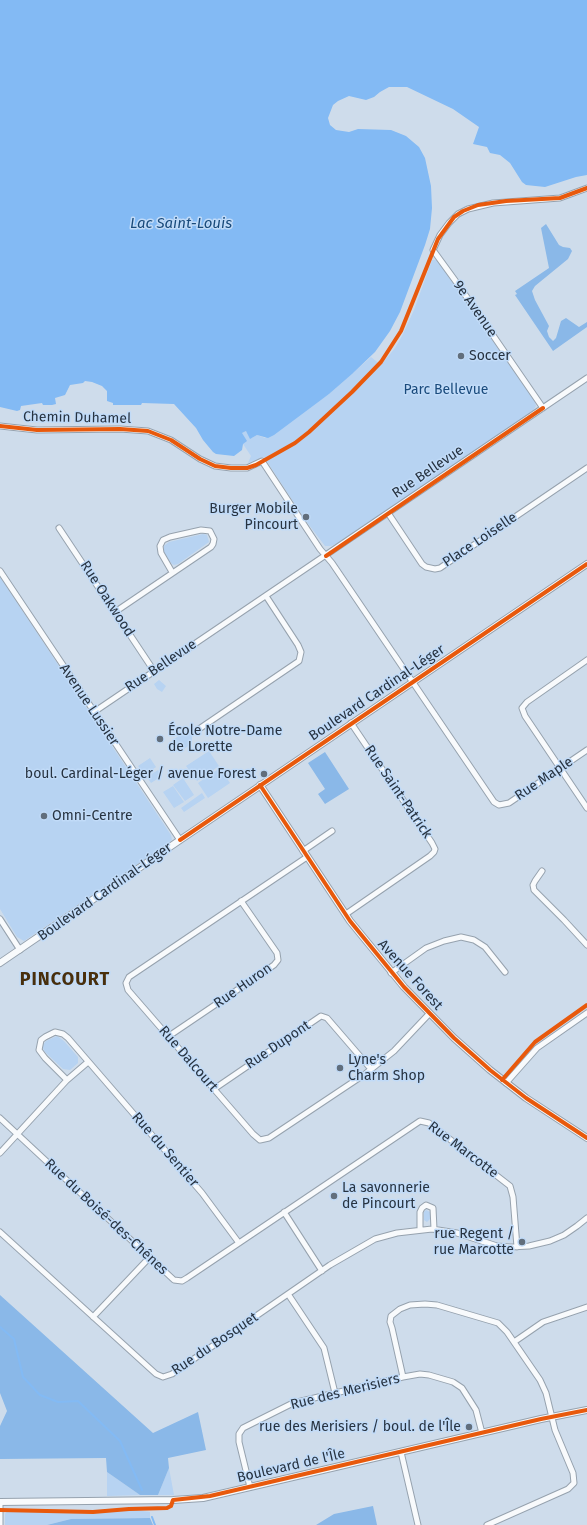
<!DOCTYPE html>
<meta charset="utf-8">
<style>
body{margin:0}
canvas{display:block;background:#cedceb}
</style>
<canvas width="587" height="1525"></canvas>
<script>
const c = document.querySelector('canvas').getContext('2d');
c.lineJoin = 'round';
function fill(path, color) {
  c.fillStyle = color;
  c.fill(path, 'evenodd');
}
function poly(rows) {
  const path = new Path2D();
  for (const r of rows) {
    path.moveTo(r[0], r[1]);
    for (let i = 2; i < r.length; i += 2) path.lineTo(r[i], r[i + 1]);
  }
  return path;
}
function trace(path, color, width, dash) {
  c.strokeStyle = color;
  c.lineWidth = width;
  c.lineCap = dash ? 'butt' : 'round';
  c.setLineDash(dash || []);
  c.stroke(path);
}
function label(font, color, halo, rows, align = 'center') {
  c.font = font + ' "Fira Sans",sans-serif';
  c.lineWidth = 3;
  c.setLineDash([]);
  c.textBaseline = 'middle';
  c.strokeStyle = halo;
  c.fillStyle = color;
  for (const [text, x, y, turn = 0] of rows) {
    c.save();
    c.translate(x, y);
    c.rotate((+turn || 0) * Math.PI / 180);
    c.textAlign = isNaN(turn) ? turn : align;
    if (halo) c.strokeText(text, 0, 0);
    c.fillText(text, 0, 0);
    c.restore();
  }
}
fill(poly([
 [432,260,436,260,439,263,535,402,536,406,533,411,341,542,331,546,325,546,306,521,264,457,248,463,251,456,243,444,242,433,246,431,252,438,257,435,265,438,329,394,371,357,381,365,395,348,402,336,414,310],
 [203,534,207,535,209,542,178,564,174,565,172,564,164,554,164,546,169,542],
 [0,577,171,835,172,840,169,843,24,941,17,937,0,909],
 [159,680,166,686,162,692,157,689,154,684],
 [189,731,192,735,192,743,184,749,176,744,173,740,181,734],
 [209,751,219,766,197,781,186,766],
 [150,758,156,767,145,775,138,766],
 [220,768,230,783,208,798,198,783],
 [158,770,162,776,151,783,147,777],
 [183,778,194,795,185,801,173,785],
 [173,786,184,802,174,808,163,792],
 [202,793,205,798,184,812,181,808],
 [57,1036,64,1041,78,1057,78,1063,70,1070,63,1069,45,1052,43,1048,43,1045,46,1041],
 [426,1210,430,1212,430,1219,427,1222,424,1220,424,1212],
 [169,1468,174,1495,158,1495],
 [107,1472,140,1495,107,1496],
 [136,1510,150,1512,150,1518,71,1519,47,1525,5,1525,5,1514,7,1511,77,1513]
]), '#b7d3f2');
fill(poly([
 [546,224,559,245,563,247,570,248,572,251,568,259,535,286,532,291,535,300,549,326,547,331,549,337,553,341,556,338,561,321,566,318,579,327,587,322,587,327,553,351,515,295,517,294,515,291,549,268,541,228],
 [325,752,349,789,325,804,318,794,325,789,308,763],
 [0,1295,153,1433,198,1412,206,1450,168,1458,169,1468,158,1495,140,1495,107,1472,106,1458,0,1459,0,1426,7,1411,0,1393],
 [373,1506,377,1525,316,1525,334,1514],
 [150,1518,153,1525,47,1525,71,1519]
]), '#8ab8e8');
fill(poly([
 [0,0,587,0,587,175,576,177,545,187,526,185,522,182,510,163,500,155,490,153,487,147,473,144,479,127,453,109,407,87,389,87,380,92,374,97,366,100,349,96,338,101,333,105,328,118,330,125,336,130,349,132,358,129,391,130,406,136,419,147,425,158,431,186,432,208,430,229,425,245,400,312,390,331,375,352,352,374,329,394,274,435,268,438,257,435,250,439,246,431,242,433,247,441,243,444,242,450,234,456,216,454,213,452,203,440,196,428,174,404,142,403,141,405,113,405,113,403,107,401,107,391,102,386,92,382,85,381,83,383,70,385,65,395,55,398,56,404,52,405,43,405,42,403,21,406,20,410,17,411,0,407]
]), '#83baf4');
trace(poly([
 [0,1327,14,1339,23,1377,40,1395,58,1402,78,1401,120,1441,142,1490],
 [152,1517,155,1525]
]), '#83baf4', 2);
const minor = poly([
 [543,408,457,283,433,250,440,235,449,223,458,214,468,209,493,203,560,198,587,188],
 [0,426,37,430,120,429,148,431,171,440,200,459,215,466,231,468,247,468,262,461,320,549,332,563,494,802,499,805,509,803,587,750],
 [388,513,422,564,426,567,435,569,440,568,587,468],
 [59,528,154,671],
 [0,571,180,840],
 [115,612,211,547,213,544,214,539,210,531,201,530,170,537,163,540,160,546,161,553,172,572],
 [587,660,527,702,522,708,525,716,587,808],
 [94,712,587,378],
 [199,729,299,661,301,652,298,645,266,596],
 [303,851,332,831],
 [307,857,129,977,126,983,128,990,253,1134,260,1140,269,1138,365,1074,394,1051,429,1014],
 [542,871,535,881,533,885,534,890,564,920,587,945],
 [346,914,430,856,434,852,435,849,432,843,351,723],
 [0,919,20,950],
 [391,973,426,948,444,941,461,937,474,940,485,947,505,972],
 [169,1036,274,965,278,960,277,953,241,901],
 [67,1080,45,1058,39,1050,41,1040,45,1037,55,1032,63,1034,68,1038,202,1193,239,1243],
 [506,1083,537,1048,587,1013],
 [214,1089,321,1016,327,1018,371,1069],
 [0,1118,174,1280,182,1281,187,1278,420,1121,429,1123,510,1186,513,1197,517,1247],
 [0,1153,67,1080,88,1062],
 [284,1212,322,1271],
 [420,1229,420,1212,422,1208,426,1205,433,1208,434,1229],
 [0,1232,156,1374,163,1377,172,1374,330,1265,375,1239,397,1233,432,1229,457,1233,497,1246,510,1247,529,1246,550,1241,564,1235,577,1226,587,1218],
 [288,1294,324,1348,335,1393],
 [93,1317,149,1258],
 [514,1342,543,1322,587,1307],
 [403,1377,392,1328,390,1322,391,1316,400,1309,410,1305,425,1304,437,1305,498,1323,507,1332,540,1380,546,1393,555,1430,573,1473,574,1483,568,1489,487,1525],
 [401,1452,418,1525],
 [250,1487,239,1442,239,1434,243,1428,293,1403,403,1377,420,1374,429,1375,453,1382,462,1388,476,1410,482,1433],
 [0,1502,0,1525]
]);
const tertiary = poly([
 [260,785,350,921,404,987,454,1038,490,1070,526,1098,587,1138],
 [0,963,180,840,587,564],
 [0,1502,173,1500,203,1498,541,1419,587,1410]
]);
trace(minor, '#96a2ae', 7);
trace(tertiary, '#96a2ae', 8);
trace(minor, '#f8fafc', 5);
trace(tertiary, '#f8fafc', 6);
trace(poly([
 [0,426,37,430,120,429,148,431,171,440,200,459,215,466,231,468,247,468,256,465,295,443,309,432,352,392,381,362,401,331,438,239,454,217,463,211,478,205,506,201,560,198,587,188],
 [326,556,543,408],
 [260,785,350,921,404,987,454,1038,490,1070,526,1098,587,1138],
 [180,840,587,564],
 [502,1080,535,1042,587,1005],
 [0,1510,93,1512,129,1509,167,1508,171,1506,173,1500,210,1496,541,1419,587,1410]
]), '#e8590c', 4);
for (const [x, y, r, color] of [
 [461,356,4,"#616e7c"],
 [306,517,4,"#616e7c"],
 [160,739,4,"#616e7c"],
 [264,774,4,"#616e7c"],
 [44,816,4,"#616e7c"],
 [340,1068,4,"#616e7c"],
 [334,1196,4,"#616e7c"],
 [522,1242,4,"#616e7c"],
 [469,1427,4,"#616e7c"]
]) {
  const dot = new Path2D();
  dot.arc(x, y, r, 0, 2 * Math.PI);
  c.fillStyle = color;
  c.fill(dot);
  trace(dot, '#c1dbf8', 1.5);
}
label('14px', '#273341', '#c1dbf8', [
 ["9e Avenue",475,309,55],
 ["Chemin Duhamel",77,418,1],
 ["Rue Bellevue",428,472,-34],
 ["Place Loiselle",480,540,-34],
 ["Rue Oakwood",107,599,57],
 ["Rue Bellevue",161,666,-34],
 ["Boulevard Cardinal-Léger",377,693,-34],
 ["Avenue Lussier",89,705,56],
 ["Rue Maple",544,779,-34],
 ["Rue Saint-Patrick",398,792,56],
 ["Boulevard Cardinal-Léger",105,892,-35],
 ["Avenue Forest",410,975,48],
 ["Rue Huron",243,986,-35],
 ["Rue Dupont",278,1045,-34],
 ["Rue Dalcourt",188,1059,49],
 ["Rue du Sentier",165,1150,49],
 ["Rue Marcotte",463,1150,37],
 ["Rue du Boisé-des-Chênes",106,1217,43],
 ["Rue du Bosquet",215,1344,-34],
 ["Rue des Merisiers",345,1392,-14],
 ["Boulevard de l'Île",291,1466,-13]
]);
label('14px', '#273341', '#c1dbf8', [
 ["Soccer",469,356],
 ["Burger Mobile",298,509,"right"],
 ["Pincourt",298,525,"right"],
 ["École Notre-Dame",168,731],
 ["de Lorette",168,747],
 ["boul. Cardinal-Léger / avenue Forest",256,774,"right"],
 ["Omni-Centre",52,816],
 ["Lyne's",348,1060],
 ["Charm Shop",348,1076],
 ["La savonnerie",342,1188],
 ["de Pincourt",342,1204],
 ["rue Regent /",514,1234,"right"],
 ["rue Marcotte",514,1250,"right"],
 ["rue des Merisiers / boul. de l'Île",461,1427,"right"]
], 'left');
label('14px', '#194a7c', '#c1dbf8', [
 ["Parc Bellevue",446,390]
]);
label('italic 15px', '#184a7b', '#c1dbf8', [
 ["Lac Saint-Louis",181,224]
]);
c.letterSpacing = '1px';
label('bold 18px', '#482f0d', '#c1dbf8', [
 ["PINCOURT",65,980]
]);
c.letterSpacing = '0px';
</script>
